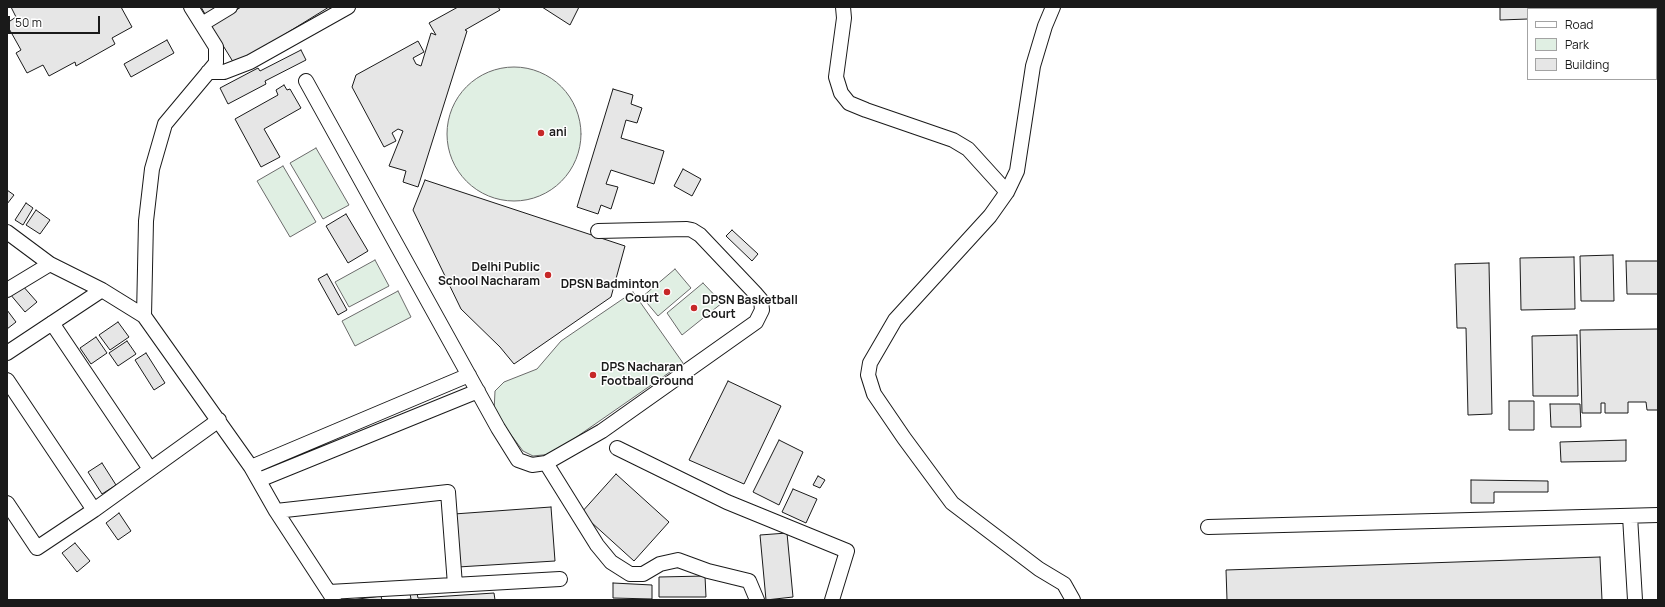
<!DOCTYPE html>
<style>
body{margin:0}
#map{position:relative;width:1665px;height:607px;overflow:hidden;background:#fff;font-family:Manrope,sans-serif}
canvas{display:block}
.frame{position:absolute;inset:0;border:8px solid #1a1a1a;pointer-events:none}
.legend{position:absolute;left:1527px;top:8px;width:130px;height:72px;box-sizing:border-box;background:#fff;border:1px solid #a3a3a3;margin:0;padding:5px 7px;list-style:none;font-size:12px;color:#1a1a1a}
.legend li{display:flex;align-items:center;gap:8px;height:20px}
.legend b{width:20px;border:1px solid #a3a3a3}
.scale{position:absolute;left:8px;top:16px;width:92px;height:18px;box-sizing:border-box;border:2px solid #1a1a1a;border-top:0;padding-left:5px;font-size:12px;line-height:14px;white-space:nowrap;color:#1a1a1a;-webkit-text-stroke:3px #fff;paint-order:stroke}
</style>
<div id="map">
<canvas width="1665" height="607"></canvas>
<div class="frame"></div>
<ul class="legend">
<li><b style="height:5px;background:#fff"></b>Road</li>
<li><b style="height:11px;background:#e0efe3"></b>Park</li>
<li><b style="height:11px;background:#e6e6e6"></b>Building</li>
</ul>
<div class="scale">50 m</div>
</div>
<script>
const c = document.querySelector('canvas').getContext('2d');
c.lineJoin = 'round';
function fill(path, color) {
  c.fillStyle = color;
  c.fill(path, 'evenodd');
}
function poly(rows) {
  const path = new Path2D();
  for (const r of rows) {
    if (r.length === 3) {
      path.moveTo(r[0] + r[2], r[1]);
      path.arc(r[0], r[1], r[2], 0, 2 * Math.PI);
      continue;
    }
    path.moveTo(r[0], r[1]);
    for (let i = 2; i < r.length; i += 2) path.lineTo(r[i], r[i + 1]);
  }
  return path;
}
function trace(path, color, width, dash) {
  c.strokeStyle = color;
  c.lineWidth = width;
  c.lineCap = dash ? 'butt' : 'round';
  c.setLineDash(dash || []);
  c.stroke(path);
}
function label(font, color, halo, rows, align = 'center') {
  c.font = font + ' Manrope,sans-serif';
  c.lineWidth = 3;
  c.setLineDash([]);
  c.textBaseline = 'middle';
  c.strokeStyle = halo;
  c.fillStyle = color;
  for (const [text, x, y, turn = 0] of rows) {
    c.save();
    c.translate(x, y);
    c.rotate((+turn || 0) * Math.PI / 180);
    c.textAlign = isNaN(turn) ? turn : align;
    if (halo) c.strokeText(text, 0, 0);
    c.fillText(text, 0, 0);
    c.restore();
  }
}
const green = poly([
 [514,134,67],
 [316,148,349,205,323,219,290,163,316,148],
 [283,166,316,222,290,237,257,181,283,166],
 [375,260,389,286,349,307,335,282,375,260],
 [675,269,691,288,658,316,642,297,675,269],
 [703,283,722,303,682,335,667,313,703,283],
 [398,291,411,317,355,346,342,321,398,291],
 [633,292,683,363,552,454,533,456,523,451,494,412,495,391,504,382,537,369,561,341,633,292]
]);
fill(green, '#e0efe3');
trace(green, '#6a6a6a', 1);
const building = poly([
 [11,7,121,7,132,27,112,38,115,44,76,66,75,62,49,76,43,65,27,73,16,53,21,50,7,25,7,23,16,17,11,7],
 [201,7,217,7,205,14,201,7],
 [241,7,329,7,235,65,211,26,241,7],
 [458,7,498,7,500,10,465,30,467,31,418,187,403,182,406,171,389,166,403,131,398,129,392,133,396,141,384,147,352,87,356,75,418,41,424,52,413,58,416,64,421,66,431,33,436,35,429,23,458,7],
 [542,7,579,7,570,25,542,7],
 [1500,7,1536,7,1536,9,1528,9,1528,19,1500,20,1500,7],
 [1580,7,1620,7,1620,9,1580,9,1580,7],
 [167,40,174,53,131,77,124,64,167,40],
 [301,50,306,60,265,81,266,84,228,104,220,88,258,68,260,71,301,50],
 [284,85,287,90,290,89,301,108,264,129,280,157,261,167,235,119,278,95,276,90,284,85],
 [613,89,633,95,631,104,642,108,637,123,626,120,621,138,664,151,654,184,611,170,606,184,618,187,611,209,601,205,598,214,577,207,613,89],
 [683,169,701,179,692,196,674,186,683,169],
 [425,180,625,246,611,297,514,364,500,347,461,309,413,210,425,180],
 [7,190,14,195,7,204,7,190],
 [26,203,33,208,23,225,15,220,26,203],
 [36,210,50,220,40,234,26,225,36,210],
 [346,214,368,251,348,263,326,226,346,214],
 [732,230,758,254,752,261,726,236,732,230],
 [1613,255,1614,301,1581,301,1580,256,1613,255],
 [1574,257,1575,309,1521,310,1520,258,1574,257],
 [1626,261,1658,261,1658,294,1627,294,1626,261],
 [1489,263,1492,414,1468,415,1466,328,1457,328,1455,264,1489,263],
 [327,274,347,310,338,315,318,279,327,274],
 [22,285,37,302,25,312,10,294,22,285],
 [7,310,16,322,7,329,7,310],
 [118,322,129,337,110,350,99,335,118,322],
 [1658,329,1658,410,1647,410,1646,402,1628,402,1628,413,1605,413,1605,403,1601,403,1601,413,1582,413,1580,330,1658,329],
 [1577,335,1578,396,1533,396,1532,336,1577,335],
 [96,337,107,353,91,364,80,348,96,337],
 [127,341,136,354,118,366,109,353,127,341],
 [146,353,165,383,154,390,135,360,146,353],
 [728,381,781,406,744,484,689,460,728,381],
 [1509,401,1534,401,1534,430,1509,430,1509,401],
 [1550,404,1580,404,1581,427,1551,427,1550,404],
 [779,440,803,452,779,505,753,492,779,440],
 [1626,440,1626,461,1561,462,1560,442,1626,440],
 [102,463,116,485,102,494,88,472,102,463],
 [616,474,669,522,634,561,581,513,616,474],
 [818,476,825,480,820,488,813,485,818,476],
 [1471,480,1548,481,1548,492,1494,492,1494,503,1471,503,1471,480],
 [793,489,817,499,806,523,782,512,793,489],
 [551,507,555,561,458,567,454,514,551,507],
 [119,513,131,531,118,540,106,523,119,513],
 [787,533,793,597,766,600,760,535,787,533],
 [75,543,90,561,77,572,62,553,75,543],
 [1600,557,1602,600,1227,600,1226,570,1600,557],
 [705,576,706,597,659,597,659,577,705,576],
 [613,583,652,585,652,599,613,598,613,583],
 [417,593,418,598,494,593,495,600,400,600,411,599,410,594,417,593],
 [381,596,382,600,351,600,381,596]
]);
fill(building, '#e6e6e6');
trace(building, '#1a1a1a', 1);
const minor = poly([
 [843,7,844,18,836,77,841,93,849,103,866,110,953,140,968,149,1007,192],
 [1053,7,1045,26,1033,66,1017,171,1007,192,990,216,895,320,870,363,868,375,874,394,904,438,952,503,1039,569,1064,584,1073,600],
 [202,24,230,7],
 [208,72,224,72,250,62,348,7],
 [306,81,498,428,518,460,532,465,546,463,602,431,756,322,762,310,761,300,755,293,700,235,692,230,687,229,598,231],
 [7,232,50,264,102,290,144,316,251,467,276,511,334,600],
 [7,290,50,264],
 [144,316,146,221,152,169,165,124,216,63,216,47,191,7],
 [52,323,150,469],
 [7,353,102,290],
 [7,380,94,510],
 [617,448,727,502,847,551,832,600],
 [546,463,597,545,611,562,630,574,643,574,660,564,678,560,708,571,749,581,757,600],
 [251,467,469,375],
 [259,480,478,391],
 [7,503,37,548,94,510,219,420],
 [276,511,448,492,455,585],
 [1630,516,1635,600],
 [1208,527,1658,515],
 [329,592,560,579]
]);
trace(minor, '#1a1a1a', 16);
trace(minor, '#fff', 14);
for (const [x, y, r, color] of [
 [541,133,4,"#c62828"],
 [548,275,4,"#c62828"],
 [667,292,4,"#c62828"],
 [694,308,4,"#c62828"],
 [593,375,4,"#c62828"]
]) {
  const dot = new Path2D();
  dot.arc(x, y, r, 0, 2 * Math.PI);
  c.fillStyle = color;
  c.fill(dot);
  trace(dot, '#fff', 1.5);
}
label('bold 12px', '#1a1a1a', '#fff', [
 ["ani",549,133],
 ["Delhi Public",540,268,"right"],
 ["School Nacharam",540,282,"right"],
 ["DPSN Badminton",659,285,"right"],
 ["Court",659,299,"right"],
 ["DPSN Basketball",702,301],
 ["Court",702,315],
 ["DPS Nacharan",601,368],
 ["Football Ground",601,382]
], 'left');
</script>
